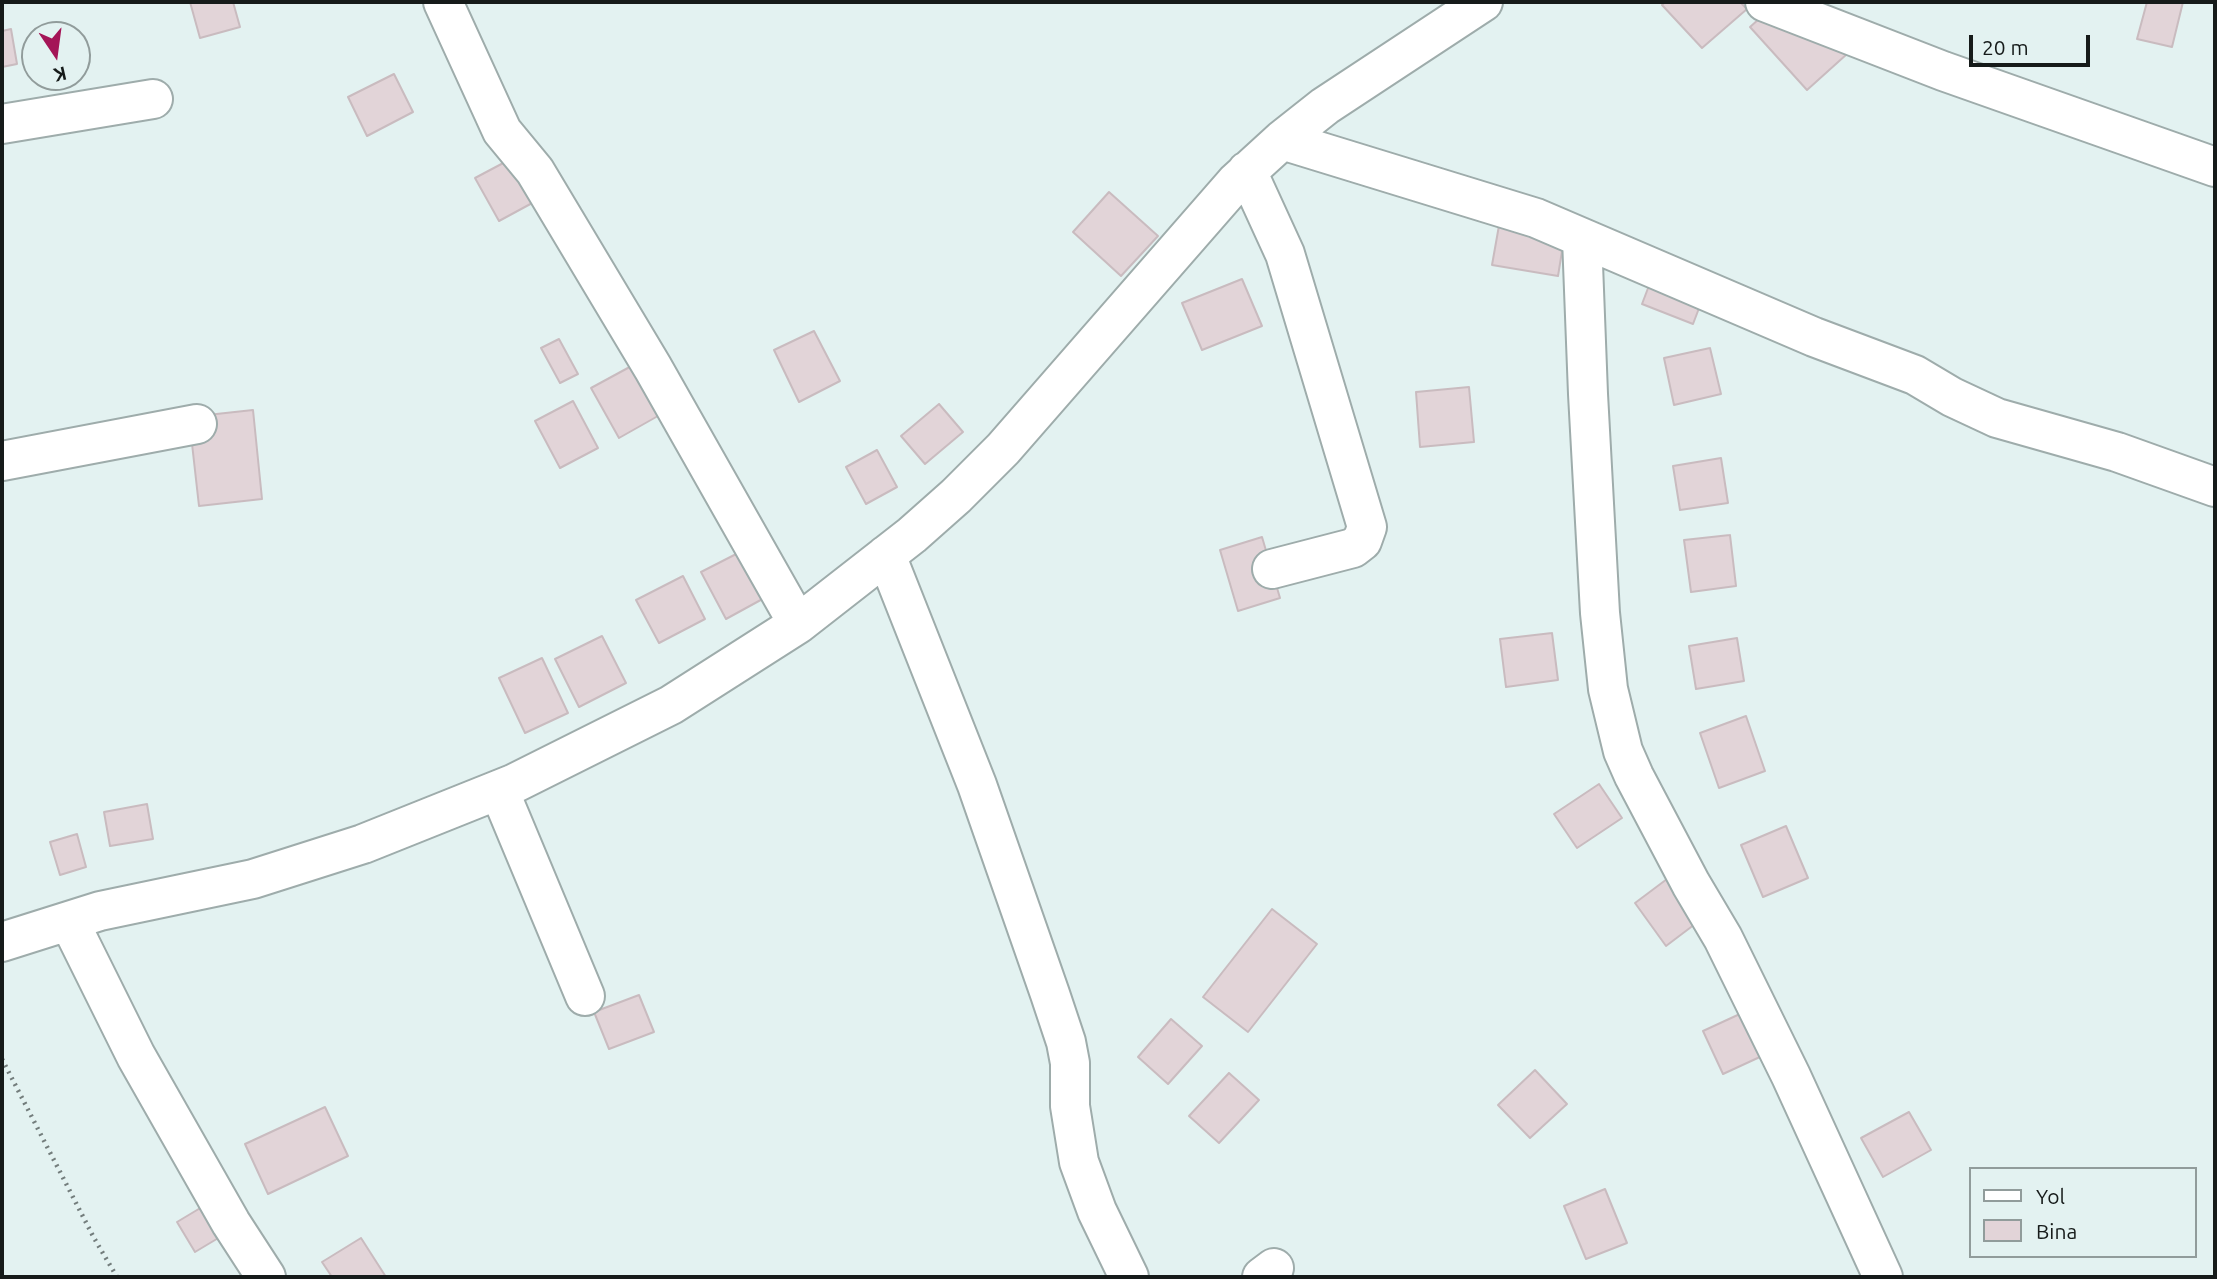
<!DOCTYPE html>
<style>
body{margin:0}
#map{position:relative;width:2217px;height:1279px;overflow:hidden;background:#e3f2f1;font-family:Ubuntu,sans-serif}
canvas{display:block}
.frame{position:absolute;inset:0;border:4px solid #161b1a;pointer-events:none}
.legend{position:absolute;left:1969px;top:1167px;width:228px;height:91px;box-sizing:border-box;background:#e3f2f1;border:2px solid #919c9b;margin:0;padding:9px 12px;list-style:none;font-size:21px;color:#161b1a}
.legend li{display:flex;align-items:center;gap:14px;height:35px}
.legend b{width:35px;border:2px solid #919c9b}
.north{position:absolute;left:21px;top:21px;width:70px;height:70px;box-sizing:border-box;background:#e3f2f1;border:2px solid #919c9b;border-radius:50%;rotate:167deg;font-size:19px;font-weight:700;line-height:28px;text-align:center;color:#161b1a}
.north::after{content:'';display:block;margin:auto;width:24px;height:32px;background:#a41557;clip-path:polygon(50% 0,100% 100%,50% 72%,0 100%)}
.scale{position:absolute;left:1969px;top:35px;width:121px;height:32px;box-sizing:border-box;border:4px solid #161b1a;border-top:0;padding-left:9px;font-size:21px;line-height:24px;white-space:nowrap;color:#161b1a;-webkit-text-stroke:5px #e3f2f1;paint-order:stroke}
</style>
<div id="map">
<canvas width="2217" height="1279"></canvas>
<div class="frame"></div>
<ul class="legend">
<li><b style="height:9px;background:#fff"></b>Yol</li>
<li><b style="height:19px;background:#e2d4d8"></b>Bina</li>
</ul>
<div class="north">K</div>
<div class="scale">20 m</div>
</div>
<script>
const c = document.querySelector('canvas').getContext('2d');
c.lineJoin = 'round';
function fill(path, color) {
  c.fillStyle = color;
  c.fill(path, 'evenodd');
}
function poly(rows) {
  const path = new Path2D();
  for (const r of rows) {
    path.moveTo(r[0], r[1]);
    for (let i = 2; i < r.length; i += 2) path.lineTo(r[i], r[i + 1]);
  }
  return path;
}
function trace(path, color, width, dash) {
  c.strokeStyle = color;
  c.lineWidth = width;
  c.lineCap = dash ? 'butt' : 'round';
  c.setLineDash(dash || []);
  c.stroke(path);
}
const building = poly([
 [190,2,233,2,240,27,200,38,190,2],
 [1665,2,1740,2,1747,9,1702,48,1662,5,1665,2],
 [1778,2,1847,54,1807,90,1750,27,1778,2],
 [2147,2,2183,2,2172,47,2137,39,2147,2],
 [11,29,17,64,2,67,2,31,11,29],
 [394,74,413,112,367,136,348,97,394,74],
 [524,152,547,195,499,221,475,178,524,152],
 [1109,192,1158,236,1121,276,1073,232,1109,192],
 [1503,203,1568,214,1558,276,1492,265,1503,203],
 [1661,254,1712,274,1693,324,1642,304,1661,254],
 [1242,279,1262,326,1202,350,1182,303,1242,279],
 [814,331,840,381,799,402,774,350,814,331],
 [559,339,578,374,560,383,541,348,559,339],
 [1710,348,1721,394,1674,405,1664,358,1710,348],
 [637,363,665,412,619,438,591,388,637,363],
 [1469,387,1474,442,1420,447,1416,392,1469,387],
 [573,401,598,448,560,468,535,421,573,401],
 [939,404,963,432,925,464,901,436,939,404],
 [253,410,262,499,199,506,189,417,253,410],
 [877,450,897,487,866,504,846,467,877,450],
 [1721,458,1728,503,1680,510,1673,466,1721,458],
 [1730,535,1736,586,1691,592,1684,540,1730,535],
 [1262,537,1280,598,1238,611,1220,550,1262,537],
 [744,550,768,596,726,619,701,572,744,550],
 [683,576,705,619,659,643,636,600,683,576],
 [1552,633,1558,680,1506,687,1500,639,1552,633],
 [602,636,626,683,579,707,555,659,602,636],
 [1737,638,1744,681,1696,689,1689,646,1737,638],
 [542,658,568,713,525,733,499,678,542,658],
 [1746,716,1765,771,1719,788,1700,733,1746,716],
 [1599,784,1622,818,1577,848,1554,814,1599,784],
 [147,804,153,839,110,846,104,812,147,804],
 [1786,826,1808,878,1763,897,1741,845,1786,826],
 [77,834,86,867,60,875,50,842,77,834],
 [1675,873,1707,915,1666,946,1635,903,1675,873],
 [1272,909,1317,944,1248,1032,1203,997,1272,909],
 [639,995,654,1032,609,1049,594,1012,639,995],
 [1742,1013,1762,1056,1723,1074,1703,1031,1742,1013],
 [1171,1019,1202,1046,1168,1084,1138,1057,1171,1019],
 [1535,1070,1567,1104,1530,1138,1498,1105,1535,1070],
 [1229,1073,1259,1100,1219,1143,1189,1116,1229,1073],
 [325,1107,348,1156,268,1194,245,1144,325,1107],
 [1909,1112,1931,1150,1883,1177,1861,1138,1909,1112],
 [1605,1189,1627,1243,1586,1259,1564,1206,1605,1189],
 [212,1201,230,1231,195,1252,177,1222,212,1201],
 [361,1238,386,1277,332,1277,322,1262,361,1238]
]);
fill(building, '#e2d4d8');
trace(building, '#c9bbbf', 2);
const minor = poly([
 [443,2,502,131,535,171,653,368,798,624],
 [1765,2,1943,71,2215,167],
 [2,124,153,99],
 [1282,140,1536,218,1814,337,1915,375,1952,397,1997,418,2117,452,2215,487],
 [1247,171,1285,254,1367,527,1362,541,1353,548,1272,569],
 [1582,238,1588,394,1600,613,1608,689,1623,751,1634,776,1691,884,1723,938,1791,1076,1883,1277],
 [2,461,197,424],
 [886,555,977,785,1050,994,1066,1042,1070,1063,1070,1106,1079,1162,1097,1211,1129,1277],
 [499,790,585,996],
 [69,921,136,1056,231,1223,266,1277],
 [2,942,100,911,253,879,363,844,513,784,671,705,798,624,912,535,956,496,1003,449,1236,182,1282,140,1325,106,1483,2],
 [1262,1277,1274,1268]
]);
trace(minor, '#9eacab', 42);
trace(poly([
 [2,1059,94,1238,117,1277]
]), '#737d7c', 4.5, [2, 5]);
trace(minor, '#fff', 38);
</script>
